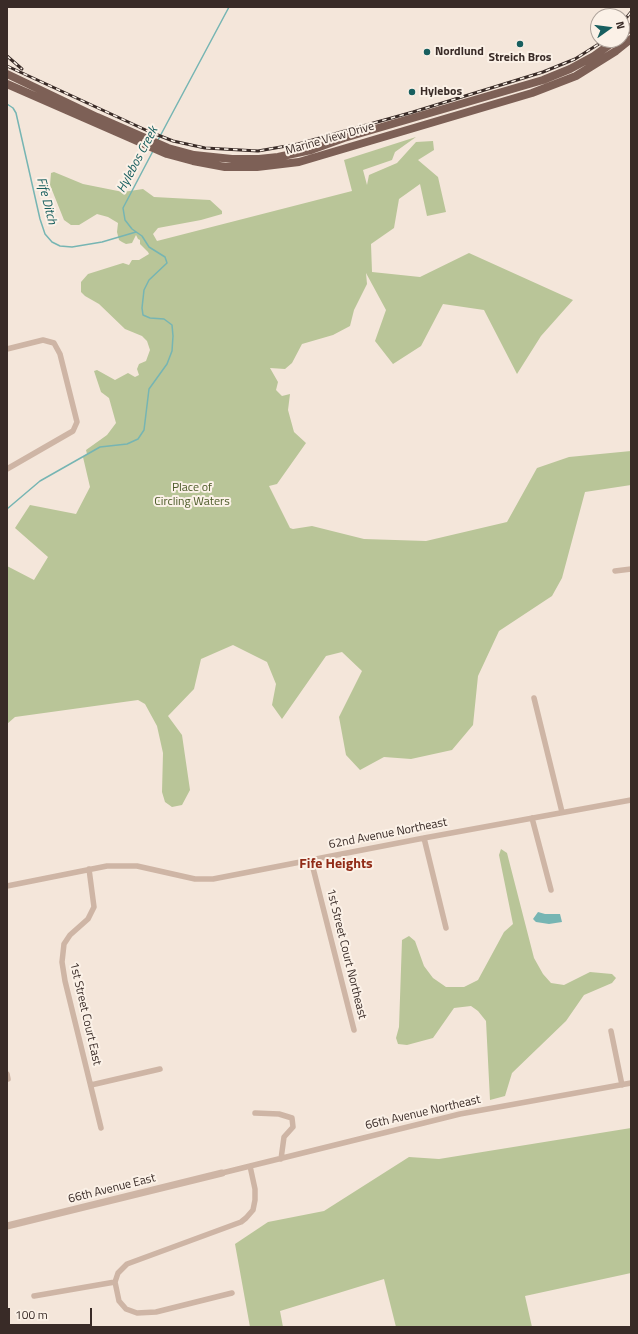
<!DOCTYPE html>
<style>
body{margin:0}
#map{position:relative;width:638px;height:1334px;overflow:hidden;background:#f4e6da;font-family:"Titillium Web",sans-serif}
canvas{display:block}
.frame{position:absolute;inset:0;border:8px solid #392b27;pointer-events:none}
.north{position:absolute;left:590px;top:8px;width:40px;height:40px;box-sizing:border-box;background:#fbf1e7;border:1px solid #ada29a;border-radius:50%;rotate:76deg;font-size:11px;font-weight:700;line-height:16px;text-align:center;color:#392b27}
.north::after{content:'';display:block;margin:auto;width:14px;height:18px;background:#185f5f;clip-path:polygon(50% 0,100% 100%,50% 72%,0 100%)}
.scale{position:absolute;left:8px;top:1308px;width:84px;height:18px;box-sizing:border-box;border:2px solid #392b27;border-top:0;padding-left:5px;font-size:12px;line-height:14px;white-space:nowrap;color:#392b27;-webkit-text-stroke:3px #fbf1e7;paint-order:stroke}
</style>
<div id="map">
<canvas width="638" height="1334"></canvas>
<div class="frame"></div>
<div class="north">N</div>
<div class="scale">100 m</div>
</div>
<script>
const c = document.querySelector('canvas').getContext('2d');
c.lineJoin = 'round';
function fill(path, color) {
  c.fillStyle = color;
  c.fill(path, 'evenodd');
}
function poly(rows) {
  const path = new Path2D();
  for (const r of rows) {
    path.moveTo(r[0], r[1]);
    for (let i = 2; i < r.length; i += 2) path.lineTo(r[i], r[i + 1]);
  }
  return path;
}
function trace(path, color, width, dash) {
  c.strokeStyle = color;
  c.lineWidth = width;
  c.lineCap = dash ? 'butt' : 'round';
  c.setLineDash(dash || []);
  c.stroke(path);
}
function label(font, color, halo, rows, align = 'center') {
  c.font = font + ' "Titillium Web",sans-serif';
  c.lineWidth = 4;
  c.setLineDash([]);
  c.textBaseline = 'middle';
  c.strokeStyle = halo;
  c.fillStyle = color;
  for (const [text, x, y, turn = 0] of rows) {
    c.save();
    c.translate(x, y);
    c.rotate((+turn || 0) * Math.PI / 180);
    c.textAlign = isNaN(turn) ? turn : align;
    if (halo) c.strokeText(text, 0, 0);
    c.fillText(text, 0, 0);
    c.restore();
  }
}
fill(poly([
 [416,137,395,152,392,160,363,170,367,185,369,175,397,163,416,142,433,141,434,150,418,160,438,177,446,212,427,216,420,184,399,199,394,228,371,244,372,272,420,277,469,253,573,300,541,336,517,374,484,310,443,304,421,346,393,364,375,341,386,310,366,273,367,284,354,310,350,326,333,335,302,344,292,363,285,369,270,368,278,382,276,390,282,396,290,394,288,410,294,432,306,443,277,484,269,486,290,528,293,529,312,526,364,539,426,541,507,522,537,468,569,457,631,451,631,485,585,492,562,578,552,596,499,631,478,676,473,725,452,750,411,759,384,757,360,770,346,755,339,717,362,671,342,652,326,656,282,719,272,705,276,684,267,662,233,645,201,659,194,689,168,716,182,735,190,790,182,805,172,807,165,802,162,792,163,753,157,726,145,704,138,700,15,717,7,724,7,566,34,580,48,557,15,528,30,505,76,514,90,487,83,457,87,454,86,450,107,435,116,423,109,398,101,392,94,371,97,370,115,380,128,373,135,377,139,375,137,369,139,364,146,361,150,350,147,341,142,336,125,329,99,304,85,296,81,292,81,282,88,274,123,263,129,265,132,260,139,260,149,254,148,252,140,244,140,240,138,239,136,235,132,243,126,244,122,242,119,240,117,232,118,223,108,217,97,214,79,225,71,225,64,220,50,185,51,173,54,172,83,184,123,192,143,189,154,197,210,200,222,211,222,214,201,220,158,228,153,234,157,241,352,191,344,160],
 [501,849,507,853,534,958,543,974,551,983,564,985,590,972,612,974,616,978,612,983,584,995,566,1021,512,1073,505,1096,490,1100,486,1021,478,1011,471,1006,454,1008,433,1038,407,1045,398,1044,396,1038,399,1027,402,940,409,936,415,941,424,966,433,978,446,987,464,987,478,980,504,932,513,924,499,855],
 [631,1128,631,1273,525,1296,532,1327,396,1327,384,1279,280,1311,283,1327,250,1327,235,1244,268,1222,324,1211,409,1157,439,1159]
]), '#b9c598');
fill(poly([
 [538,912,545,914,560,914,562,922,549,924,536,922,533,919]
]), '#76b5b3');
trace(poly([
 [7,104,13,108,16,113,40,219,45,234,52,242,60,246,72,247,102,242,136,232],
 [158,140,229,7],
 [7,509,40,481,100,447,127,444,138,439,144,430,149,389,167,364,172,351,173,336,172,325,164,319,150,318,143,315,142,308,144,290,149,280,167,263,165,257,149,247,142,236,132,229,125,220,123,208,153,151]
]), '#76b5b3', 1.5);
trace(poly([
 [7,349,43,340,54,343,60,354,77,422,73,431,7,469],
 [615,571,631,569],
 [534,698,562,812],
 [532,818,551,890],
 [424,838,446,928],
 [311,860,354,1030],
 [89,869,94,907,88,919,70,935,64,944,62,962,65,981,101,1128],
 [7,886,107,866,137,866,195,879,213,879,424,838,631,800],
 [611,1031,622,1085],
 [7,1074,8,1079],
 [91,1085,160,1069],
 [255,1113,279,1114,292,1118,293,1127,284,1137,281,1159],
 [222,1173,460,1114,631,1083],
 [232,1293,156,1312,137,1313,126,1309,119,1301,115,1282,118,1273,127,1264,241,1222,246,1218,253,1210,255,1200,255,1189,250,1166],
 [34,1296,115,1282]
]), '#ceb5a5', 5.5);
trace(poly([
 [7,1226,222,1173]
]), '#ceb5a5', 7);
trace(poly([
 [622,35,631,27],
 [7,74,97,117,168,148,194,155,232,159,259,159,278,157,311,150,344,138,543,80,570,69,594,56,616,40],
 [7,84,167,154,193,161,225,167,257,167,299,162,532,93,576,76,616,51,631,39]
]), '#7d6056', 8);
const rail = poly([
 [622,23,631,12],
 [7,56,22,69],
 [7,66,150,132,173,141,205,148,258,151,298,144,413,112,543,72,575,59,605,40]
]);
trace(rail, '#392b27', 3);
trace(rail, '#fbf1e7', 1.5, [4.5]);
for (const [x, y, r, color] of [
 [520,44,4,"#185f5f"],
 [427,52,4,"#185f5f"],
 [412,92,4,"#185f5f"]
]) {
  const dot = new Path2D();
  dot.arc(x, y, r, 0, 2 * Math.PI);
  c.fillStyle = color;
  c.fill(dot);
  trace(dot, '#fbf1e7', 1.5);
}
label('bold 12px', '#392b27', '#fbf1e7', [
 ["Nordlund",435,52],
 ["Streich Bros",520,58,"center"],
 ["Hylebos",420,92]
], 'left');
label('12px', '#392b27', '#fbf1e7', [
 ["Marine View Drive",330,139,-16],
 ["62nd Avenue Northeast",388,834,-11],
 ["1st Street Court Northeast",346,954,76],
 ["1st Street Court East",85,1014,77],
 ["66th Avenue Northeast",423,1113,-13],
 ["66th Avenue East",112,1189,-14]
]);
label('12px', '#4b5a28', '#fbf1e7', [
 ["Place of",192,488],
 ["Circling Waters",192,502]
]);
label('italic 13px', '#185f5f', '#fbf1e7', [
 ["Hylebos Creek",138,160,-62],
 ["Fife Ditch",46,201,76]
]);
label('bold 14px', '#912b17', '#fbf1e7', [
 ["Fife Heights",336,865]
]);
</script>
